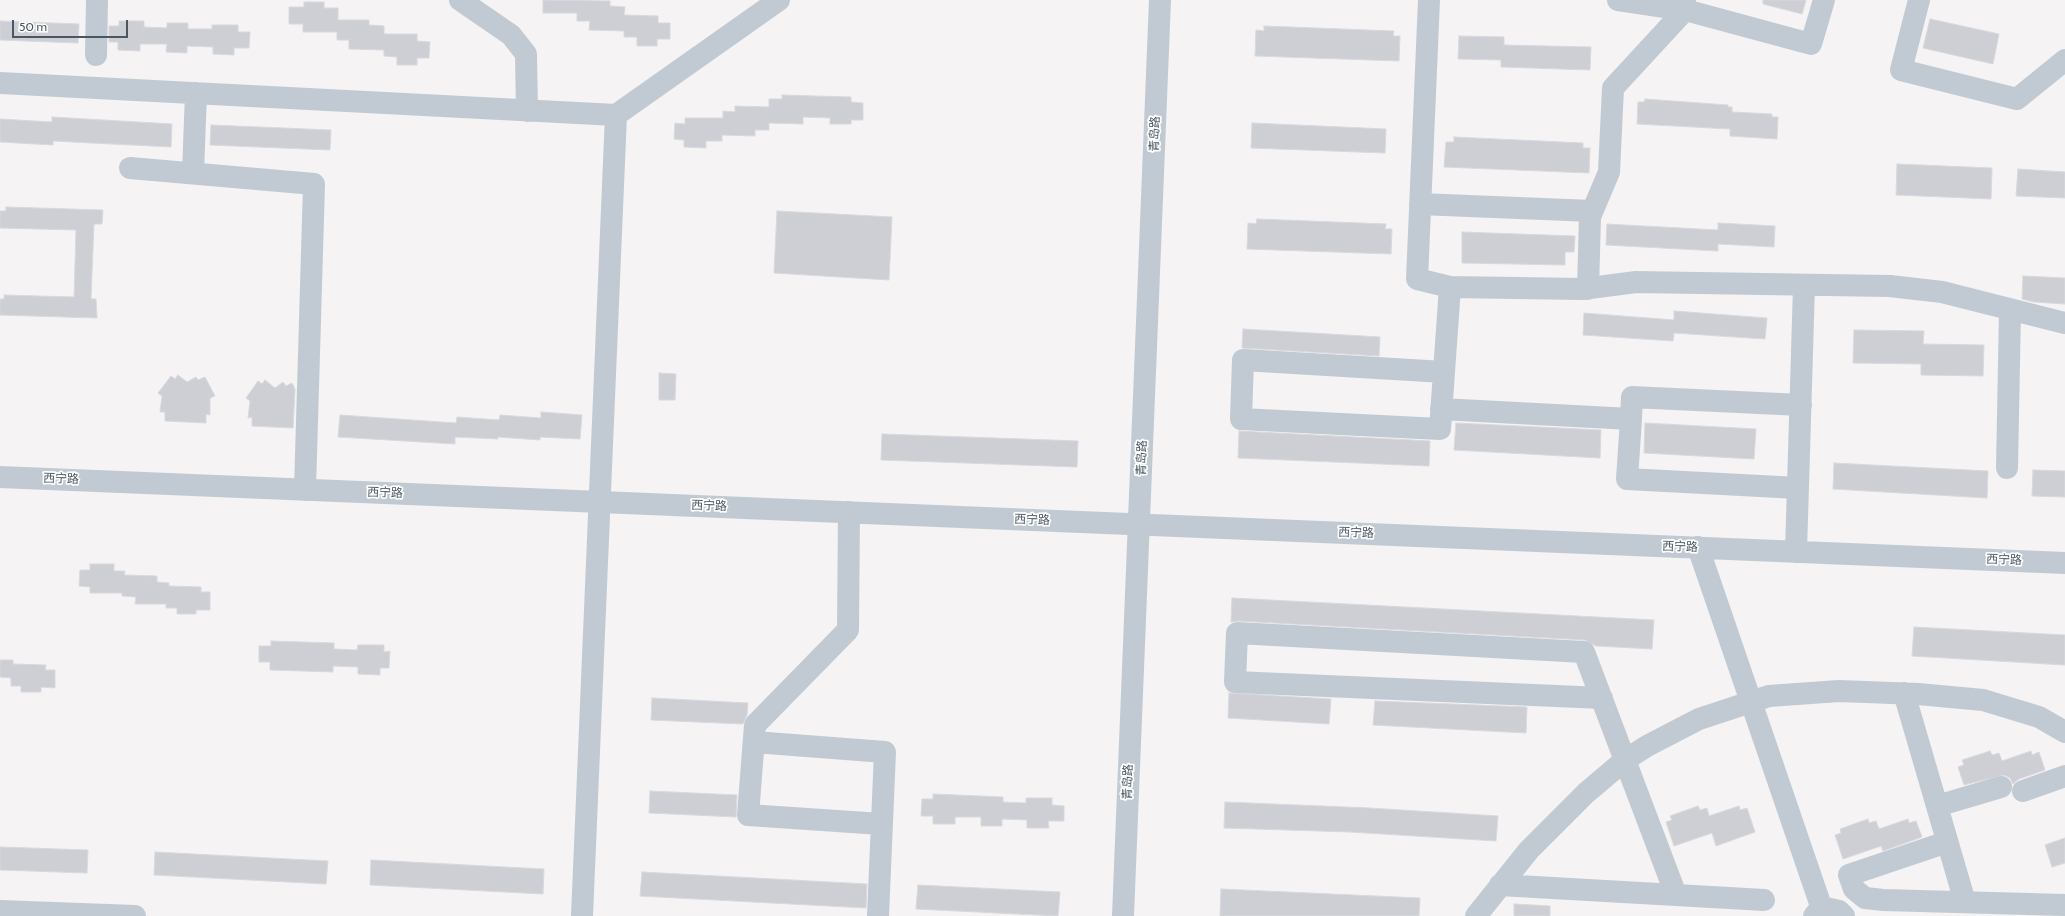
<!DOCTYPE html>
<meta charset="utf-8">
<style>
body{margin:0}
#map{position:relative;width:2065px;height:916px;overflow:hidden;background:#f5f3f3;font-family:Cabin,sans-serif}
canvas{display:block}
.scale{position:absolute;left:12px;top:20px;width:116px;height:18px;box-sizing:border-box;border:2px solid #4a5661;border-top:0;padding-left:5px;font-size:12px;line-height:14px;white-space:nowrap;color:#4a5661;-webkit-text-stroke:3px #fff;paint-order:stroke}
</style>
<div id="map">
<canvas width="2065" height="916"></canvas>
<div class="scale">50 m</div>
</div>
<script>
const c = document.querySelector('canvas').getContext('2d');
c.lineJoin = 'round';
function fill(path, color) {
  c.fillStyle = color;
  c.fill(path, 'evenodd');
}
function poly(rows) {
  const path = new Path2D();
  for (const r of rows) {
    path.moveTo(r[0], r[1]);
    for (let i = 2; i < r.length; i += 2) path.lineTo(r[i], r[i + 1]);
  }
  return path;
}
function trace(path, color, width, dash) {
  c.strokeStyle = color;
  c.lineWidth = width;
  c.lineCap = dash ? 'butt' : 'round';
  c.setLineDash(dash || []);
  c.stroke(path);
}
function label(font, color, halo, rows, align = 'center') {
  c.font = font + ' Cabin,"Noto Sans SC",sans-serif';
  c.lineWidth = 3.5;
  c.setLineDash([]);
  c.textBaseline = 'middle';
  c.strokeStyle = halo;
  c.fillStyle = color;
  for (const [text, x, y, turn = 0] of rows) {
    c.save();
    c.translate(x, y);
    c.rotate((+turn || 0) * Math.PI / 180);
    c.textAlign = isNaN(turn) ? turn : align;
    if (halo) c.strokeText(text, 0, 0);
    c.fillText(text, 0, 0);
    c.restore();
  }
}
const building = poly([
 [543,0,610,1,610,6,625,7,624,15,658,16,658,23,670,23,670,39,657,39,657,46,637,46,637,37,624,37,624,31,589,30,590,21,577,21,577,13,543,13,543,0],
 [1763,0,1806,0,1802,14,1763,4,1763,0],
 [304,2,324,2,324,8,338,8,338,20,369,20,369,25,384,26,384,34,417,34,417,41,430,42,429,58,417,58,417,65,397,65,397,57,384,56,384,50,349,49,349,40,337,40,337,32,303,32,303,24,289,24,289,7,304,7,304,2],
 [1930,19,1999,34,1993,64,1923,48,1930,19],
 [0,21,79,24,78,43,0,40,0,21],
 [119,21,144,21,144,27,167,28,167,23,188,23,188,29,212,29,212,25,238,25,238,32,250,32,249,48,234,48,234,55,213,54,213,47,187,46,187,53,166,52,167,44,140,44,140,51,118,50,118,42,109,42,109,26,119,26,119,21],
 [1264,26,1394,31,1393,36,1400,36,1399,61,1255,56,1256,30,1264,31,1264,26],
 [1459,36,1504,37,1504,45,1591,47,1590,70,1501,67,1501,60,1458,59,1459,36],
 [782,95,851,97,851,102,863,103,863,120,851,120,851,124,830,124,830,118,803,117,803,124,769,123,769,130,755,130,755,136,722,135,722,141,706,141,706,148,684,147,684,140,674,139,675,123,685,124,685,118,723,118,723,111,735,112,735,106,769,107,769,99,782,99,782,95],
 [1645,99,1728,105,1728,107,1732,107,1732,112,1772,114,1772,117,1778,117,1777,139,1730,136,1730,129,1637,124,1638,102,1644,102,1645,99],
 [52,117,172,124,171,147,53,141,53,145,0,142,0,119,52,122,52,117],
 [1252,123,1386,129,1385,153,1251,148,1252,123],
 [211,125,331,130,330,150,210,145,211,125],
 [1454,137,1583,143,1583,148,1590,148,1589,173,1444,167,1446,142,1454,142,1454,137],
 [1897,164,1992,168,1991,199,1896,195,1897,164],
 [2018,169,2065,172,2065,198,2016,196,2018,169],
 [6,207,103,210,102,224,94,224,91,299,96,299,97,318,0,315,0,299,4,299,4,295,74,297,76,230,0,228,0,211,6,211,6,207],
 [777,211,892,217,889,280,774,273,777,211],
 [1257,219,1386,224,1385,229,1392,229,1391,254,1247,249,1248,223,1256,224,1257,219],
 [1718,223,1775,226,1774,247,1718,244,1718,251,1606,245,1607,224,1718,230,1718,223],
 [1462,232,1575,236,1574,252,1565,252,1565,265,1462,263,1462,232],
 [2023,276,2065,278,2065,304,2034,302,2022,299,2023,276],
 [1674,311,1767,318,1765,339,1674,333,1673,341,1583,335,1584,313,1674,320,1674,311],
 [1243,329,1380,337,1379,356,1242,348,1243,329],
 [1854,330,1924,331,1923,344,1984,345,1983,376,1921,375,1921,364,1853,363,1854,330],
 [659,373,676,374,675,400,659,400,659,373],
 [178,375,187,382,196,377,198,380,205,377,215,396,210,398,210,415,206,414,206,423,165,421,165,412,160,412,162,396,158,393,171,376,175,379,178,375],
 [265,380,275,388,283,382,286,386,292,383,295,389,293,428,252,426,252,417,248,418,250,401,246,398,258,381,262,384,265,380],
 [541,412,582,415,580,439,540,437,540,440,498,437,498,439,455,437,455,444,338,437,340,415,456,423,457,417,499,420,500,415,541,418,541,412],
 [1456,423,1601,430,1600,458,1454,450,1456,423],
 [1645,423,1756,429,1754,459,1644,453,1645,423],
 [1239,431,1430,441,1429,466,1238,458,1239,431],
 [882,434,1078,441,1077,467,881,460,882,434],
 [1834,463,1988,471,1987,498,1833,489,1834,463],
 [2033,470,2065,471,2065,497,2032,496,2033,470],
 [90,564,114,564,114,571,125,571,124,575,157,576,157,582,169,583,169,586,201,587,201,592,210,592,210,610,196,610,196,614,177,614,177,608,166,608,166,604,135,604,136,597,122,596,122,593,90,593,90,587,79,586,80,570,90,570,90,564],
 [1232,598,1654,620,1652,649,1596,646,1585,640,1238,621,1231,622,1232,598],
 [1914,627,2065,635,2065,665,1912,656,1914,627],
 [271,641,334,643,334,649,357,650,358,645,384,645,384,652,390,651,389,668,380,668,380,675,358,674,358,667,333,666,333,672,270,670,270,662,259,662,259,646,271,646,271,641],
 [0,660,13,660,13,664,46,665,45,670,55,670,55,688,41,687,41,692,21,692,21,686,11,686,11,678,0,677,0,660],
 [1229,693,1331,699,1329,724,1228,718,1229,693],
 [652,698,748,703,747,715,743,724,651,720,652,698],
 [1375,701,1527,707,1526,733,1373,725,1375,701],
 [1990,751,1992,755,1999,753,2002,761,2031,751,2032,755,2039,752,2045,770,2019,779,2013,784,2010,778,2004,775,1964,785,1958,767,1964,765,1962,760,1990,751],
 [650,791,737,795,736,817,649,813,650,791],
 [933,794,1003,797,1003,802,1026,803,1026,798,1052,798,1052,805,1064,806,1064,821,1048,821,1049,828,1027,828,1027,820,1002,819,1002,826,981,826,981,817,955,817,955,824,933,824,933,816,921,816,922,799,933,799,933,794],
 [1225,802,1370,808,1498,816,1496,841,1350,832,1224,828,1225,802],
 [1698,806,1700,810,1707,808,1709,816,1739,806,1740,810,1747,808,1755,832,1716,846,1712,833,1674,846,1666,822,1672,820,1670,816,1698,806],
 [1868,819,1869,823,1876,821,1879,829,1908,819,1909,823,1916,821,1922,837,1883,851,1881,846,1843,859,1835,835,1841,833,1840,829,1868,819],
 [2065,838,2065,863,2052,867,2045,845,2065,838],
 [0,847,88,850,87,873,0,870,0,847],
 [155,852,328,861,326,884,154,875,155,852],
 [371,860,544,869,543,894,370,885,371,860],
 [642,872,867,884,866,908,640,896,642,872],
 [918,885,1060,892,1058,916,916,909,918,885],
 [1221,889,1420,898,1419,916,1220,916,1221,889],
 [1514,904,1550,906,1550,916,1514,916,1514,904]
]);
fill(building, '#cdcfd5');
trace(building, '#d7d9de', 1);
trace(poly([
 [460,0,511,35,526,54,527,111],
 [1429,0,1417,279,1450,287,1582,289,1636,282,1890,286,1942,292,2065,323],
 [1618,0,1685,10,1811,44,1824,0],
 [1919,0,1901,70,2017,99,2065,60],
 [96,55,97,0],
 [0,83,616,115,779,0],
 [130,168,314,184,305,490],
 [193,173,196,93],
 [1420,204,1592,211],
 [1588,289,1590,217,1609,172,1613,88,1685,10,1685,0],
 [1444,372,1243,360,1241,419,1440,429,1450,287],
 [1441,409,1631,419,1627,479,1798,488],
 [1631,419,1632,397,1801,405],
 [2007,468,2010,310],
 [0,477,2065,563],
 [849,512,848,630,755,725,748,815,881,824],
 [1698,547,1822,909],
 [1796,552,1804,286],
 [1904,693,1965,902],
 [1602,698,1235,682,1237,633,1584,652,1676,895],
 [754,742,885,752,878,916],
 [2023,791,2065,776],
 [1937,806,2001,787],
 [1947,842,1849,875,1854,889,1865,898,1883,900,2065,905],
 [1500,885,1764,900],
 [0,911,135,916],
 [582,916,616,115],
 [1123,916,1160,0],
 [1476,916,1529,850,1586,793,1625,760,1647,746,1699,719,1769,696,1839,691,1918,694,1983,700,2039,717,2065,732],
 [1814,916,1819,910,1826,908,1839,911,1844,916]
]), '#c1cad2', 22);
label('12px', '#4a5661', '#fff', [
 ["青岛路",1155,134,-88],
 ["青岛路",1142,458,-88],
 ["西宁路",61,479,2],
 ["西宁路",385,493,2],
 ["西宁路",709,506,2],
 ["西宁路",1032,520,2],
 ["西宁路",1356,533,2],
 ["西宁路",1680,547,2],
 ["西宁路",2004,560,2],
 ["青岛路",1128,782,-88]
]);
</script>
